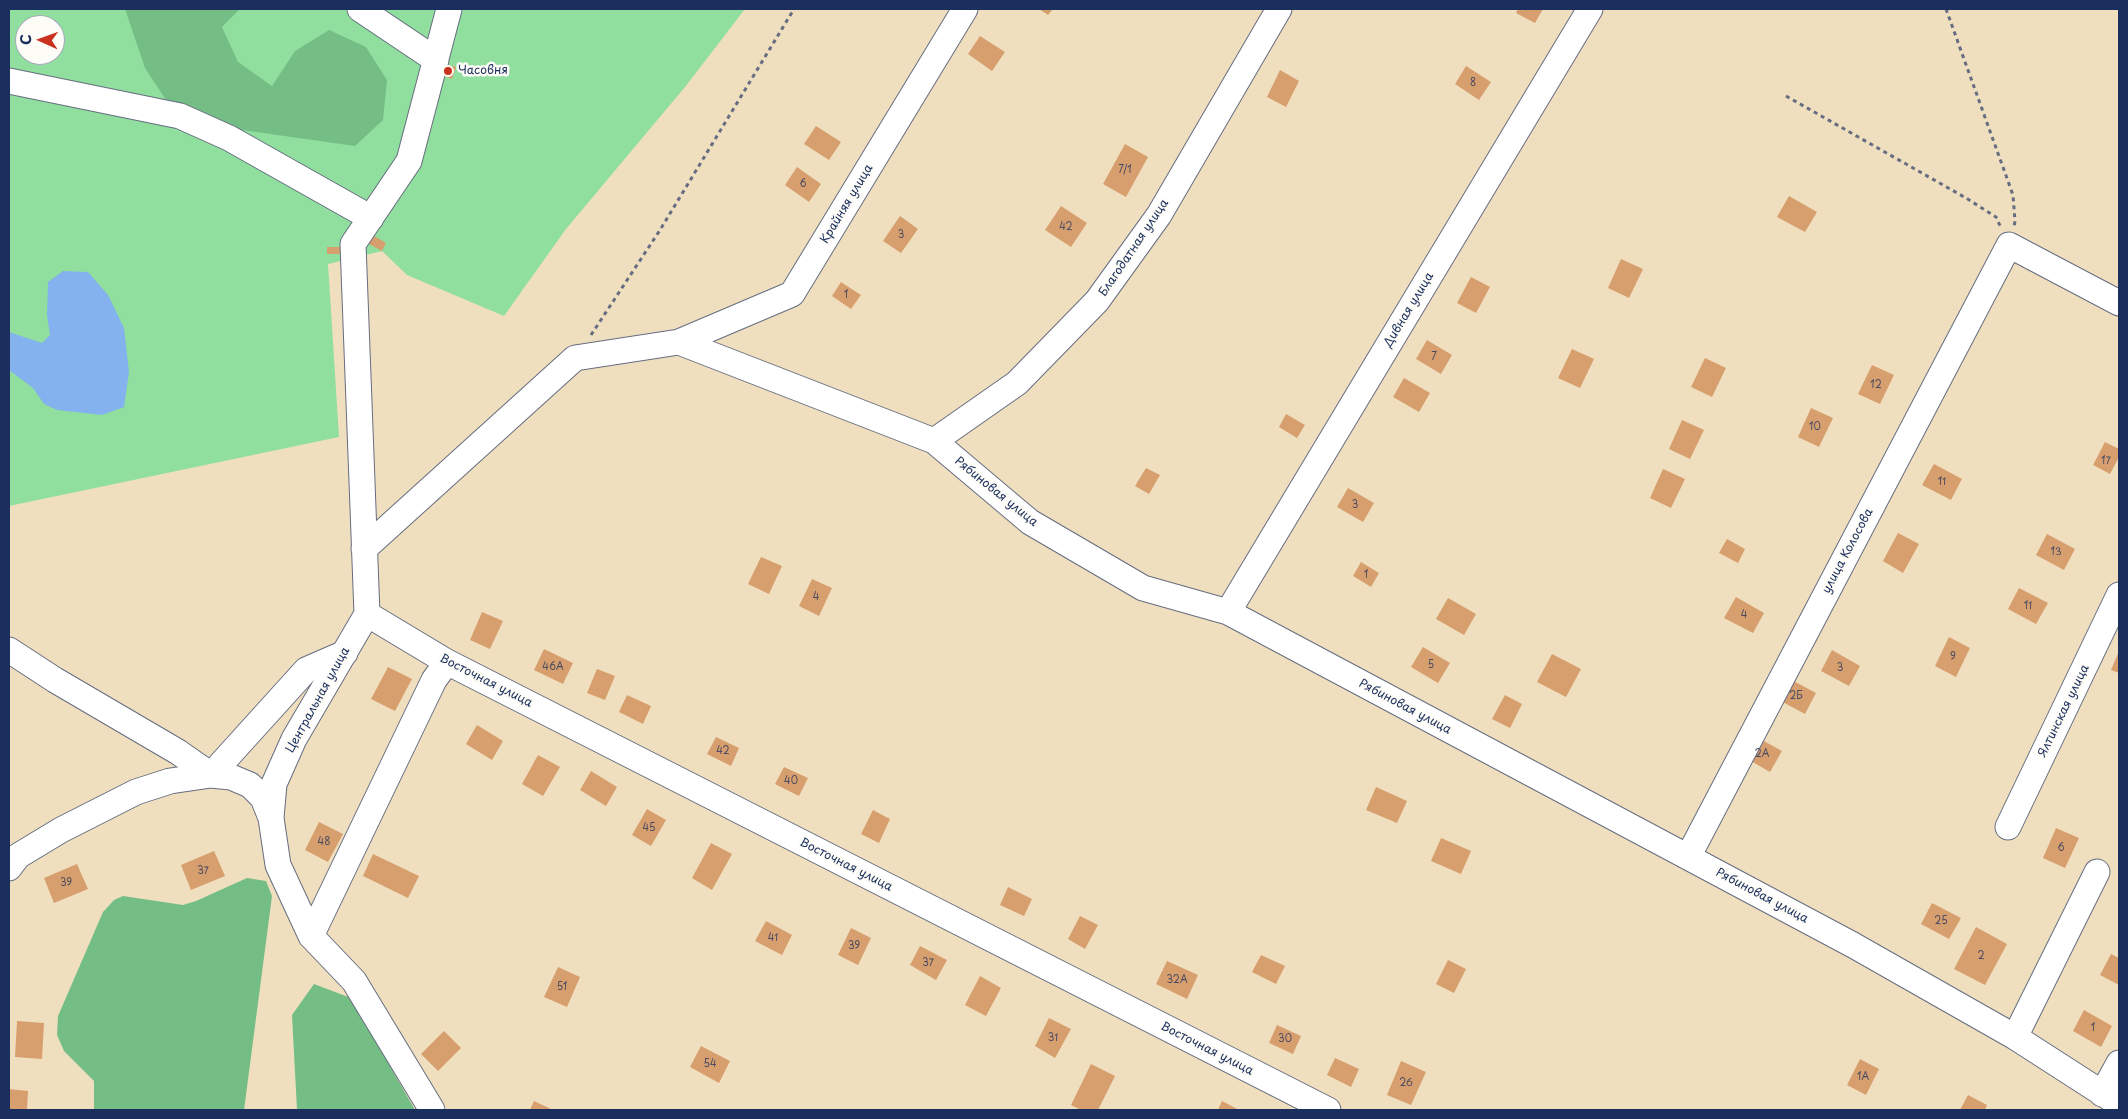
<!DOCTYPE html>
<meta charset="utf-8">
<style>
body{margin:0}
#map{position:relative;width:2128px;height:1119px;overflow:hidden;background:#f0dfbf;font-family:"Playpen Sans",sans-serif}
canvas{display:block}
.frame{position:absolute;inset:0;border:10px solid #1b2f5e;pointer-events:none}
.north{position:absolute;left:15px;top:15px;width:50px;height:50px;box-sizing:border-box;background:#fdfcf7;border:1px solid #a3aaba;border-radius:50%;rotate:272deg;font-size:14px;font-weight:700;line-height:20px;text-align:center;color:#1b2f5e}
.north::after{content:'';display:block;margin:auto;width:18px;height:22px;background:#c8321e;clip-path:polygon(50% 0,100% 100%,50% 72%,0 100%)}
</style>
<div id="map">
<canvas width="2128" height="1119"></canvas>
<div class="frame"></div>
<div class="north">С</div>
</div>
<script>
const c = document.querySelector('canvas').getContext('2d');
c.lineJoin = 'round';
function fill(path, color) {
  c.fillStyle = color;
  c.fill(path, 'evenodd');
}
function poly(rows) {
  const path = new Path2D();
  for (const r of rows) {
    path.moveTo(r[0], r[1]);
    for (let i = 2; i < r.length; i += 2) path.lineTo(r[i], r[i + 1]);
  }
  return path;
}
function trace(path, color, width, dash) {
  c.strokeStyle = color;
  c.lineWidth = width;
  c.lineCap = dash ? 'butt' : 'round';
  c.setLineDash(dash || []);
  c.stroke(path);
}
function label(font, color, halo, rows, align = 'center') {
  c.font = font + ' "Playpen Sans",sans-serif';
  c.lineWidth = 5;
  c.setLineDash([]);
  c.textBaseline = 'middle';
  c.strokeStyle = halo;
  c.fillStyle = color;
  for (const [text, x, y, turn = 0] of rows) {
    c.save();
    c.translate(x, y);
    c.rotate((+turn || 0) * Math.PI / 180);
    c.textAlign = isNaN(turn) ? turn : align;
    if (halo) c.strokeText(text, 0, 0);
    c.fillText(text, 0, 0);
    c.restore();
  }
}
fill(poly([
 [9,9,745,9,685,87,566,229,504,316,407,275,382,251,328,264,339,437,9,506],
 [25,25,55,25,55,55,25,55]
]), '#90df9e');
fill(poly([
 [125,9,240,9,222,27,238,62,272,86,295,51,329,30,366,47,387,80,383,120,355,146,242,130,168,103,145,68],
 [247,878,266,881,272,896,244,1110,94,1110,94,1081,64,1051,57,1035,58,1016,103,912,114,900,123,896,183,905,196,901],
 [314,984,351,998,415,1110,297,1110,292,1015]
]), '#74be85');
fill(poly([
 [63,271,88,272,108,295,124,328,129,372,124,407,102,415,57,410,44,404,33,388,9,370,9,332,42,343,50,335,47,315,48,282]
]), '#84b2ee');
fill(poly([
 [1039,9,1053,9,1048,15],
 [1518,9,1543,9,1535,23,1516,13],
 [980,36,1005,52,992,71,968,54],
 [445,64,456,67,452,79,441,75],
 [1466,66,1491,82,1479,100,1455,84],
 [1280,70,1299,81,1286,107,1267,97],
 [816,126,841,142,829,160,804,144],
 [1125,144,1148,157,1126,197,1103,184],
 [797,167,821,184,809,202,785,185],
 [1789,196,1817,212,1805,232,1777,217],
 [1061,206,1087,223,1071,247,1045,230],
 [900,216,918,229,901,253,883,241],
 [364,230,386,243,382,251,360,239],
 [327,247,348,247,348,254,327,254],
 [1621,259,1643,269,1629,298,1608,288],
 [1471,277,1490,287,1476,313,1457,303],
 [841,282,861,295,851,309,832,296],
 [1427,340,1452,355,1441,374,1416,359],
 [1572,349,1594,359,1580,388,1558,378],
 [1705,358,1726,368,1712,397,1691,387],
 [1872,365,1894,375,1880,404,1858,394],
 [1404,378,1430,393,1419,412,1393,397],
 [1811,408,1833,418,1819,447,1798,437],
 [1286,414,1305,425,1297,438,1279,427],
 [1682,420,1704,430,1690,459,1669,449],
 [2105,442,2119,449,2119,457,2110,474,2093,465],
 [1934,464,1962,479,1951,500,1922,485],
 [1146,468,1160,475,1149,494,1135,486],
 [1663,469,1685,479,1671,508,1650,498],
 [1348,488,1374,503,1363,522,1337,507],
 [1898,533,1919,544,1903,573,1883,561],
 [2047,534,2075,549,2064,570,2036,555],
 [1727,539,1745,549,1738,563,1719,553],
 [761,557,782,566,769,594,748,584],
 [1361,562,1379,573,1371,587,1353,576],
 [812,579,832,588,819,616,799,606],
 [2019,588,2048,603,2036,624,2008,609],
 [1736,597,1764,613,1753,633,1724,618],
 [1448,598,1476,614,1464,635,1436,619],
 [482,612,503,621,490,649,470,640],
 [1949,637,1970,648,1956,677,1935,666],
 [1423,647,1450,663,1438,683,1411,667],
 [544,649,573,663,563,684,534,670],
 [1832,650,1860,666,1849,686,1821,671],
 [2119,651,2119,673,2111,670],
 [1552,654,1581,669,1566,697,1537,682],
 [388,667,412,679,395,711,371,699],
 [597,669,615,676,605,700,587,693],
 [1788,678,1816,693,1805,714,1777,699],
 [627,695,651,706,643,724,619,712],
 [1505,695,1522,704,1510,728,1492,719],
 [477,725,503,741,492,760,466,744],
 [1753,735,1782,751,1770,772,1742,756],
 [716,737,739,748,731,766,707,754],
 [538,755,560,767,543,796,522,784],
 [784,767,808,778,799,796,775,784],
 [591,771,617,787,606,806,580,790],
 [1376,787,1407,801,1397,823,1366,810],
 [647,809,666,820,651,846,632,835],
 [873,810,890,819,879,843,861,834],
 [319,822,343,834,328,862,305,850],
 [2056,828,2079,838,2065,868,2043,858],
 [1441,838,1471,851,1461,874,1431,861],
 [711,843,732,854,712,890,692,878],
 [214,851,225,876,191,890,181,865],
 [373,854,419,876,408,898,363,876],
 [77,864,88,889,54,903,44,878],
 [1008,887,1032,899,1024,916,1000,905],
 [1932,903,1961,918,1949,939,1921,924],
 [1080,916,1098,925,1085,949,1068,939],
 [766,921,792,935,782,955,755,941],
 [1976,927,2007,944,1985,985,1954,969],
 [851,928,871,938,858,965,838,955],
 [920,946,947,960,936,980,910,965],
 [2111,954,2119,958,2119,985,2100,975],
 [1261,955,1285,966,1276,984,1252,972],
 [1448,960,1466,969,1454,993,1436,984],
 [1167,961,1198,975,1187,999,1156,984],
 [558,967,580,977,567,1007,544,997],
 [980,976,1001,988,986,1016,965,1005],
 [2084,1010,2112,1026,2101,1047,2073,1031],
 [1049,1018,1071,1029,1055,1058,1035,1046],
 [17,1021,44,1023,42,1059,15,1057],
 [1277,1025,1301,1036,1293,1054,1269,1043],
 [444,1031,461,1048,438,1071,421,1054],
 [701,1046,730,1061,719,1083,690,1067],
 [1335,1058,1359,1069,1351,1087,1327,1075],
 [1860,1059,1879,1069,1866,1095,1847,1085],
 [1401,1061,1426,1072,1411,1105,1387,1095],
 [1091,1064,1115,1076,1098,1110,1081,1110,1071,1105],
 [9,1089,28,1091,27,1110,9,1110],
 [1968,1095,1987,1105,1985,1110,1960,1110],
 [534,1101,553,1110,530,1110],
 [1222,1101,1239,1110,1218,1110]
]), '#d79f6e');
const minor = poly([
 [360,9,436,60],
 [9,81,180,116,229,138,371,218],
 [679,342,934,441,1030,522,1143,588,1228,612,1853,945,2015,1037,2119,1104],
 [934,441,1017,383,1097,301,1159,215,1279,9],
 [364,549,575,358,679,342,792,294,965,9],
 [1228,612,1590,9],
 [367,614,447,662,1328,1110],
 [9,650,55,680,178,752,211,775,231,777,250,785,263,798,271,818],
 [2008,827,2119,595],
 [1688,857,2009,245,2119,303],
 [9,868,18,856,61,830,136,792,170,781,211,775,306,670,345,653],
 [311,936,434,680,447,662],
 [2015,1037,2097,872],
 [2102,1094,2119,1063],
 [432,1110,354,981,311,936,278,865,271,818,274,784,294,739,367,614,353,244,409,161,449,9]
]);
trace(minor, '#666d80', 27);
trace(poly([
 [1946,9,2013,195,2015,221,2014,227],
 [1786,96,1966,198,1996,217,2001,228],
 [591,335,660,230,794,9]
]), '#666d80', 3, [4, 4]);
trace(minor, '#fff', 25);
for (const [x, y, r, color] of [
 [448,71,5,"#c8321e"]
]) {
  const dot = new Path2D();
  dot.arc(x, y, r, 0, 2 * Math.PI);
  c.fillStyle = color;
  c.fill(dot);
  trace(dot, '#fdfcf7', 2);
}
label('10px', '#4a4b62', null, [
 ["8",1473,83],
 ["7/1",1125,170],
 ["6",803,184],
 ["42",1066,227],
 ["3",901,235],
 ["1",846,295],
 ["7",1434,357],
 ["12",1876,385],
 ["10",1815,427],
 ["17",2106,461],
 ["11",1942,482],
 ["3",1355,505],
 ["13",2056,552],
 ["1",1366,575],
 ["4",816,597],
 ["11",2028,606],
 ["4",1744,615],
 ["9",1953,657],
 ["5",1431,665],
 ["46А",553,667],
 ["3",1840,668],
 ["2Б",1796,696],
 ["42",723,751],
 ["2А",1762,754],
 ["40",791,781],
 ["45",649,828],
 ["48",324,842],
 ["6",2061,848],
 ["37",203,871],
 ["39",66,883],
 ["25",1941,921],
 ["41",773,938],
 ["39",854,946],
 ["2",1981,956],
 ["37",928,963],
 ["32А",1177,980],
 ["51",562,987],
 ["1",2093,1028],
 ["31",1053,1038],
 ["30",1285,1039],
 ["54",710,1064],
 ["1А",1863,1077],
 ["26",1406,1083]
]);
label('12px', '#1b2f5e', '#fdfcf7', [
 ["Часовня",458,71]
], 'left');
label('12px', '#1b2f5e', '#fdfcf7', [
 ["Крайняя улица",847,204,-59],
 ["Благодатная улица",1134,248,-56],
 ["Дивная улица",1409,310,-59],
 ["Рябиновая улица",996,492,39],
 ["улица Колосова",1848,551,-62],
 ["Восточная улица",486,681,27],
 ["Центральная улица",318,700,-61],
 ["Рябиновая улица",1405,707,28],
 ["Ялтинская улица",2064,711,-64],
 ["Восточная улица",846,865,27],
 ["Рябиновая улица",1762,896,28],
 ["Восточная улица",1207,1049,27]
]);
</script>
